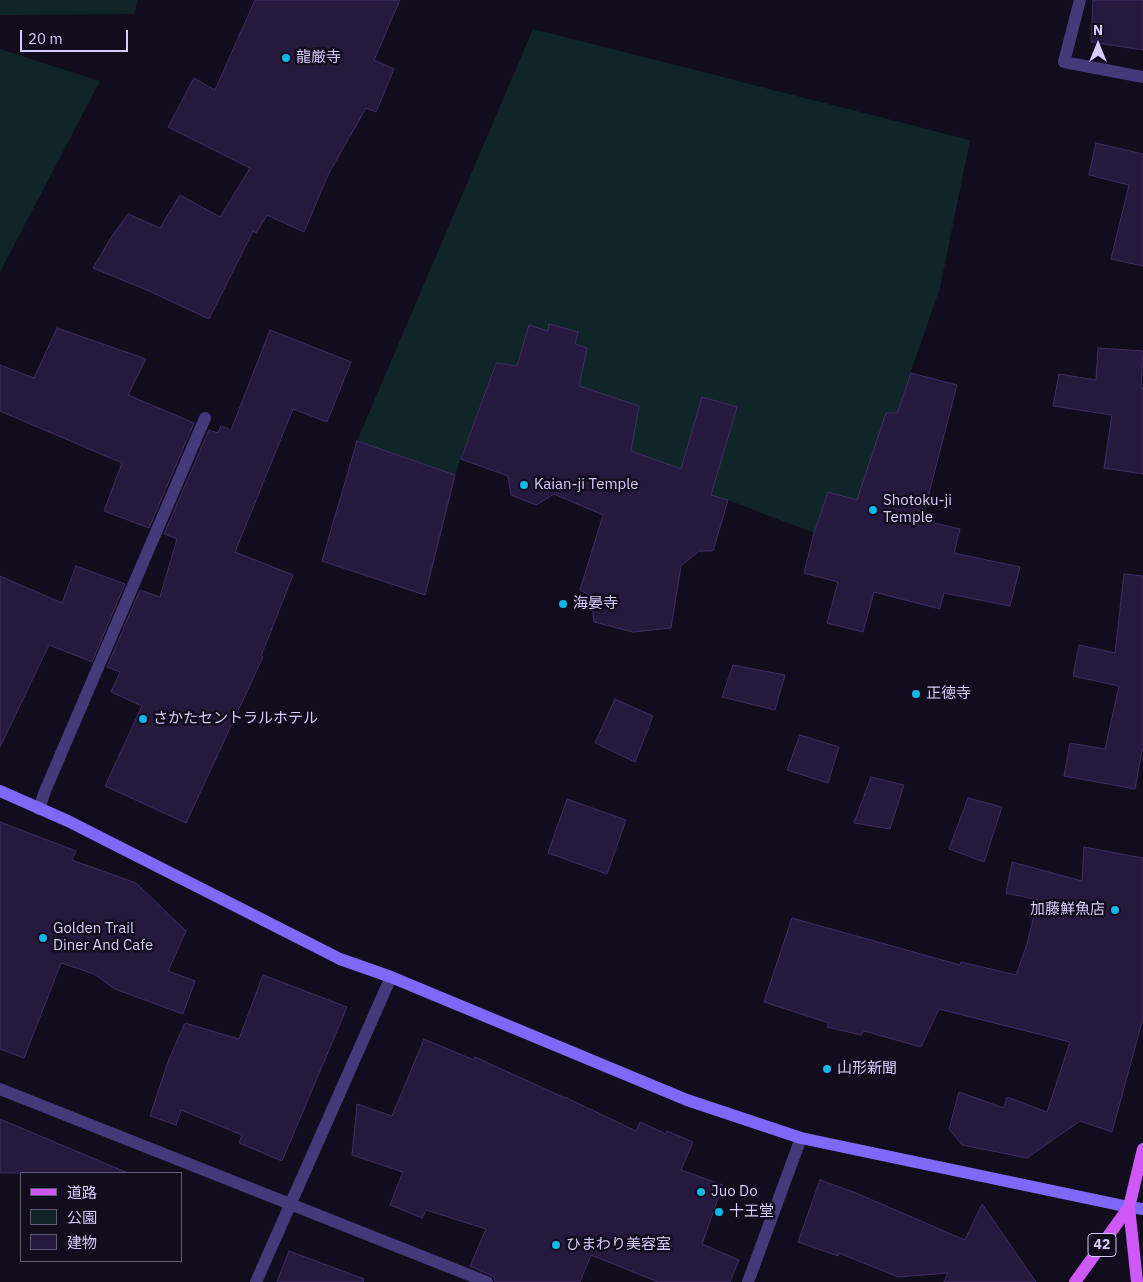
<!DOCTYPE html>
<meta charset="utf-8">
<style>
body{margin:0}
#map{position:relative;width:1143px;height:1282px;overflow:hidden;background:#120d1d;font-family:"IBM Plex Sans","Noto Sans JP",sans-serif}
canvas{display:block}
.legend{position:absolute;left:20px;top:1172px;width:162px;height:90px;box-sizing:border-box;background:#120d1d;border:1px solid #615976;margin:0;padding:6px 9px;list-style:none;font-size:15px;color:#d7ccfc}
.legend li{display:flex;align-items:center;gap:10px;height:25px}
.legend b{width:25px;border:1px solid #615976}
.north{position:absolute;left:1073px;top:20px;width:50px;height:50px;-webkit-text-stroke:4px #120d1d;paint-order:stroke;rotate:0deg;font-size:14px;font-weight:700;line-height:20px;text-align:center;color:#d7ccfc}
.north::after{content:'';display:block;margin:auto;width:18px;height:22px;background:#d7ccfc;clip-path:polygon(50% 0,100% 100%,50% 72%,0 100%)}
.scale{position:absolute;left:20px;top:30px;width:108px;height:22px;box-sizing:border-box;border:2px solid #d7ccfc;border-top:0;padding-left:6px;font-size:15px;line-height:18px;white-space:nowrap;color:#d7ccfc;-webkit-text-stroke:4px #120d1d;paint-order:stroke}
</style>
<div id="map">
<canvas width="1143" height="1282"></canvas>
<ul class="legend">
<li><b style="height:6px;background:#ce59f6"></b>道路</li>
<li><b style="height:14px;background:#102527"></b>公園</li>
<li><b style="height:14px;background:#251a3d"></b>建物</li>
</ul>
<div class="north">N</div>
<div class="scale">20 m</div>
</div>
<script>
const c = document.querySelector('canvas').getContext('2d');
c.lineJoin = 'round';
function fill(path, color) {
  c.fillStyle = color;
  c.fill(path, 'evenodd');
}
function poly(rows) {
  const path = new Path2D();
  for (const r of rows) {
    path.moveTo(r[0], r[1]);
    for (let i = 2; i < r.length; i += 2) path.lineTo(r[i], r[i + 1]);
  }
  return path;
}
function trace(path, color, width, dash) {
  c.strokeStyle = color;
  c.lineWidth = width;
  c.lineCap = dash ? 'butt' : 'round';
  c.setLineDash(dash || []);
  c.stroke(path);
}
function label(font, color, halo, rows, align = 'center') {
  c.font = font + ' "IBM Plex Sans","Noto Sans JP",sans-serif';
  c.lineWidth = 5;
  c.setLineDash([]);
  c.textBaseline = 'middle';
  c.strokeStyle = halo;
  c.fillStyle = color;
  for (const [text, x, y, turn = 0] of rows) {
    c.save();
    c.translate(x, y);
    c.rotate((+turn || 0) * Math.PI / 180);
    c.textAlign = isNaN(turn) ? turn : align;
    if (halo) c.strokeText(text, 0, 0);
    c.fillText(text, 0, 0);
    c.restore();
  }
}
fill(poly([
 [0,0,138,0,134,14,0,15],
 [533,29,970,140,940,288,896,414,857,500,814,533,728,500,711,495,737,407,702,397,681,469,631,451,639,406,579,386,587,348,575,344,549,326,548,331,529,326,517,366,495,363,455,475,357,441],
 [0,49,100,81,0,272]
]), '#102527');
const building = poly([
 [255,0,400,0,374,60,394,69,376,112,366,108,329,173,304,232,267,215,256,233,253,231,209,319,149,291,93,268,112,236,128,214,160,228,180,195,220,217,250,168,168,127,194,78,215,90,255,0],
 [1093,0,1143,0,1143,50,1091,42,1093,0],
 [1096,143,1143,154,1143,266,1111,259,1129,185,1089,175,1096,143],
 [549,324,578,332,575,344,587,348,579,386,639,406,631,451,681,469,702,397,737,407,711,495,728,500,713,551,699,551,681,566,671,628,633,632,594,622,591,596,580,590,603,515,554,494,536,505,511,495,508,476,461,459,496,363,517,366,529,325,548,331,549,324],
 [57,328,146,359,128,395,194,423,149,528,104,511,122,463,0,411,0,365,34,378,57,328],
 [270,330,351,362,327,422,293,409,235,552,293,575,261,656,263,657,186,823,105,786,142,706,111,692,120,672,107,667,140,590,160,597,177,539,164,534,209,430,218,433,221,426,231,430,270,330],
 [1098,348,1143,351,1141,388,1143,388,1143,474,1104,468,1112,415,1053,406,1059,374,1096,380,1098,348],
 [911,373,957,385,922,520,960,529,954,553,1020,567,1010,606,944,593,940,609,874,592,863,632,827,623,838,582,804,573,814,533,828,492,857,500,886,413,897,413,911,373],
 [357,441,455,475,425,595,322,561,357,441],
 [76,566,125,584,92,662,49,645,0,747,0,576,62,603,76,566],
 [1124,574,1143,576,1143,746,1135,789,1064,776,1070,743,1105,749,1119,686,1073,676,1079,645,1115,653,1124,574],
 [733,665,785,675,775,710,722,697,733,665],
 [615,699,653,716,635,762,595,743,615,699],
 [800,735,839,747,828,783,787,770,800,735],
 [871,777,904,785,890,829,854,823,871,777],
 [968,798,1002,807,984,862,949,849,968,798],
 [567,799,626,820,607,874,548,853,567,799],
 [0,822,76,851,72,860,136,883,186,931,168,971,195,981,183,1014,115,989,94,974,61,963,24,1058,0,1049,0,822],
 [1084,847,1143,858,1143,1018,1112,1132,1080,1121,1027,1158,962,1145,949,1129,959,1092,1004,1108,1007,1097,1047,1112,1070,1042,939,1009,921,1047,864,1031,861,1035,827,1027,829,1023,764,1002,792,918,960,965,961,962,1016,975,1026,947,1038,900,1006,893,1012,862,1082,881,1084,847],
 [263,975,347,1007,282,1161,239,1143,242,1135,181,1110,176,1125,150,1116,169,1059,185,1023,239,1039,263,975],
 [424,1039,474,1060,475,1057,565,1098,565,1097,636,1131,640,1122,666,1134,667,1131,693,1142,681,1170,723,1185,702,1244,739,1260,730,1282,658,1282,591,1255,580,1282,495,1282,494,1277,490,1275,470,1266,486,1229,426,1210,422,1218,390,1205,403,1172,352,1155,357,1104,392,1116,424,1039],
 [0,1119,128,1173,0,1173,0,1119],
 [820,1180,856,1193,965,1240,982,1204,1036,1282,944,1282,948,1273,898,1277,839,1253,838,1256,798,1242,820,1180],
 [289,1251,364,1279,363,1282,277,1282,289,1251]
]);
fill(building, '#251a3d');
trace(building, '#402d68', 1);
trace(poly([
 [1080,0,1064,62,1143,77]
]), '#443a7a', 12);
trace(poly([
 [39,809,45,791,205,418],
 [0,1089,487,1282],
 [256,1282,391,977],
 [748,1282,801,1138]
]), '#443a7a', 12);
trace(poly([
 [0,791,68,821,340,959,391,977,687,1100,801,1138,1129,1207,1143,1209]
]), '#7d68f7', 12);
trace(poly([
 [1075,1282,1129,1207],
 [1137,1282,1129,1207,1143,1149]
]), '#ce59f6', 12);
for (const [x, y, r, color] of [
 [286,58,5,"#0db7e7"],
 [524,485,5,"#0db7e7"],
 [873,510,5,"#0db7e7"],
 [563,604,5,"#0db7e7"],
 [916,694,5,"#0db7e7"],
 [143,719,5,"#0db7e7"],
 [1115,910,5,"#0db7e7"],
 [43,938,5,"#0db7e7"],
 [827,1069,5,"#0db7e7"],
 [701,1192,5,"#0db7e7"],
 [719,1212,5,"#0db7e7"],
 [556,1245,5,"#0db7e7"]
]) {
  const dot = new Path2D();
  dot.arc(x, y, r, 0, 2 * Math.PI);
  c.fillStyle = color;
  c.fill(dot);
  trace(dot, '#120d1d', 2);
}
for (const [x, y, w] of [
 [1102,1245,28]
]) {
  const box = new Path2D();
  box.roundRect(x - w / 2, y - 11.5, w, 23, 4);
  c.fillStyle = '#120d1d';
  c.fill(box);
  trace(box, '#d7ccfc', 1);
}
label('bold 14px', '#d7ccfc', null, [
 ["42",1102,1245]
]);
label('15px', '#d7ccfc', '#120d1d', [
 ["龍厳寺",296,58],
 ["Kaian-ji Temple",534,485],
 ["Shotoku-ji",883,501],
 ["Temple",883,518],
 ["海晏寺",573,604],
 ["正徳寺",926,694],
 ["さかたセントラルホテル",153,719],
 ["加藤鮮魚店",1105,910,"right"],
 ["Golden Trail",53,929],
 ["Diner And Cafe",53,946],
 ["山形新聞",837,1069],
 ["Juo Do",711,1192],
 ["十王堂",729,1212],
 ["ひまわり美容室",566,1245]
], 'left');
</script>
